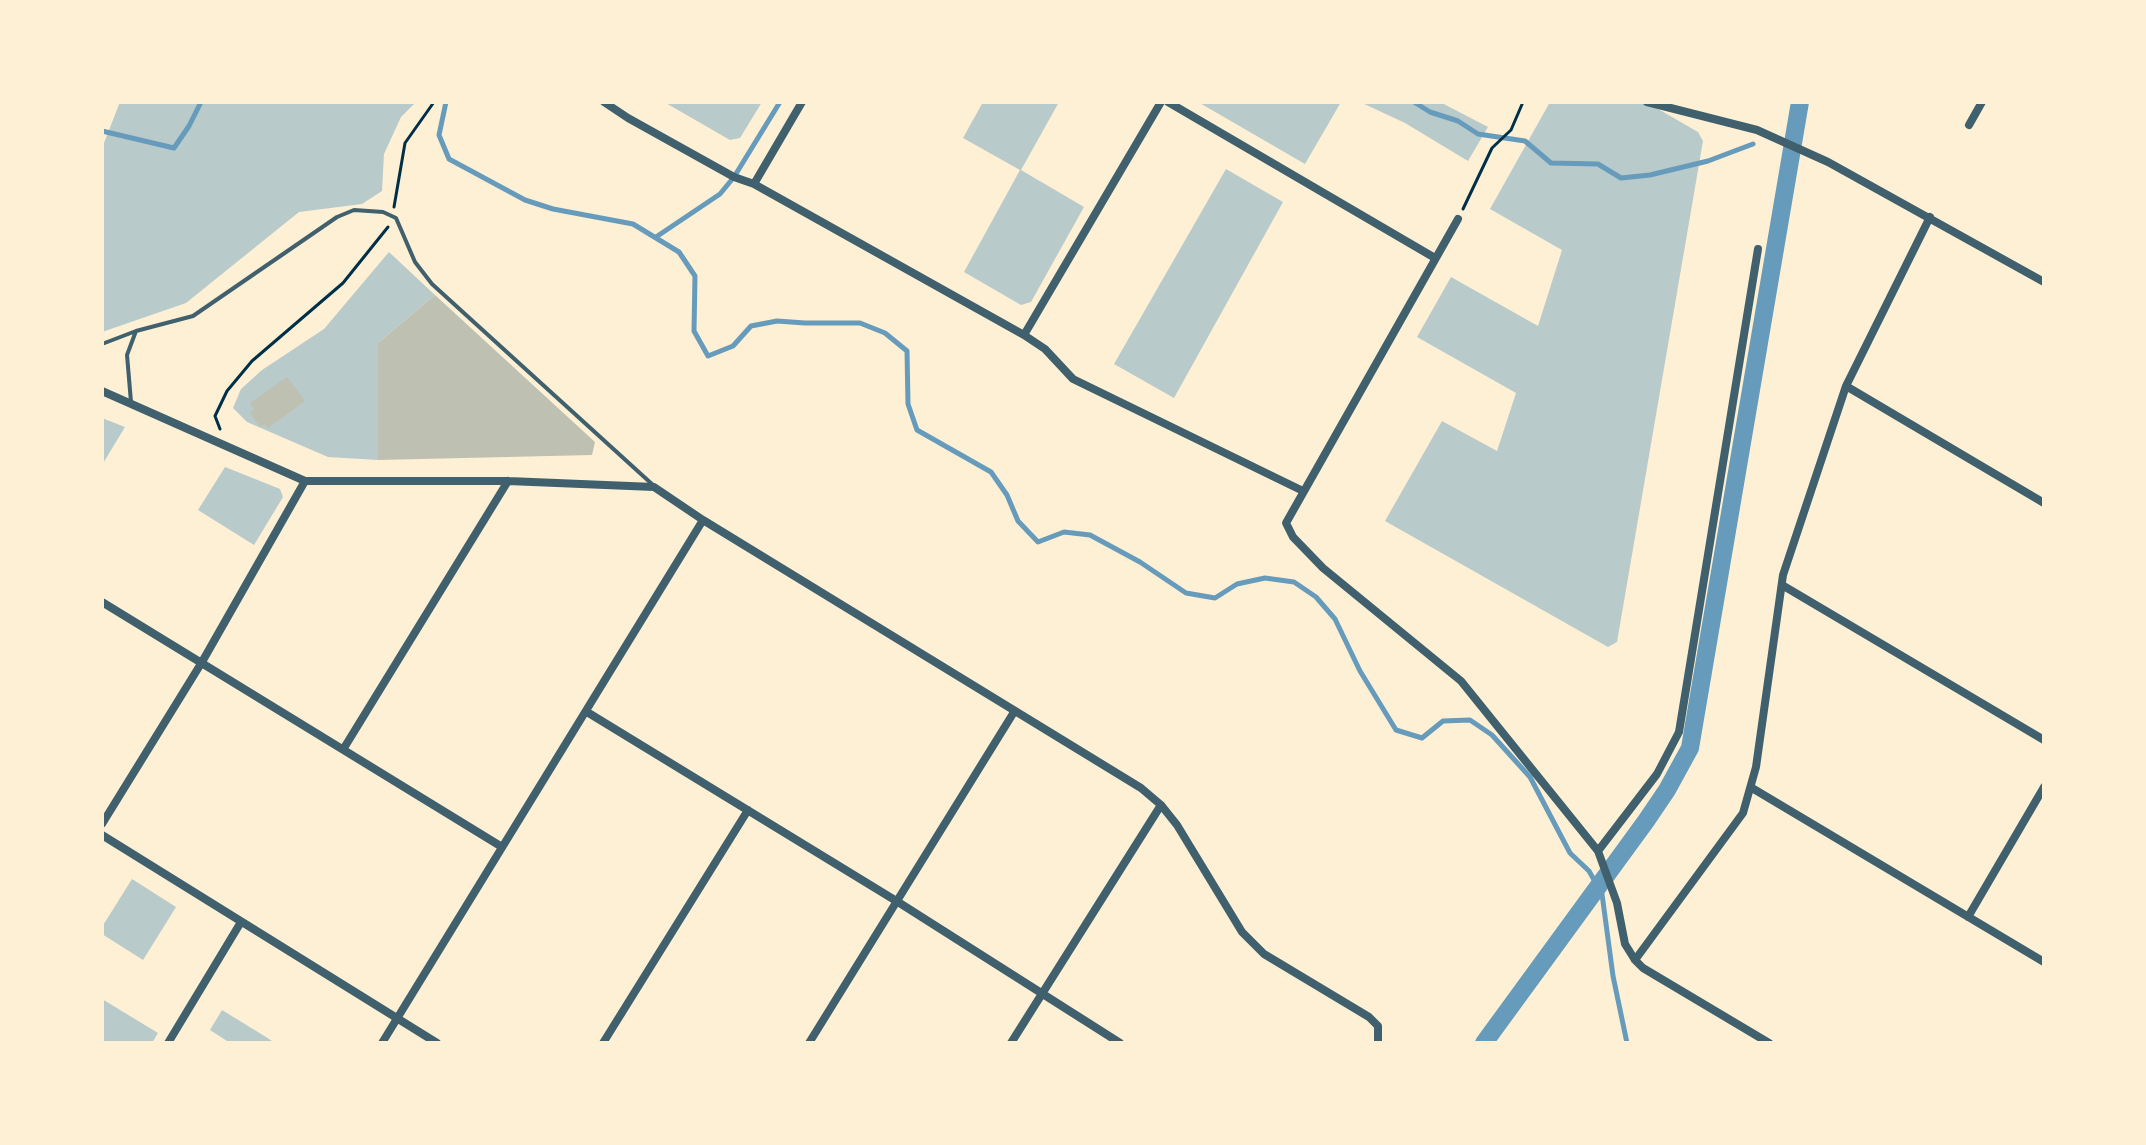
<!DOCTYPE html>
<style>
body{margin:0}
#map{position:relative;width:2146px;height:1145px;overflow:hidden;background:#fdf0d5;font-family:Manrope,sans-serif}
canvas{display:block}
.frame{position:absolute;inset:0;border:104px solid #fdf0d5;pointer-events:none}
</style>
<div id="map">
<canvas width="2146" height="1145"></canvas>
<div class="frame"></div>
</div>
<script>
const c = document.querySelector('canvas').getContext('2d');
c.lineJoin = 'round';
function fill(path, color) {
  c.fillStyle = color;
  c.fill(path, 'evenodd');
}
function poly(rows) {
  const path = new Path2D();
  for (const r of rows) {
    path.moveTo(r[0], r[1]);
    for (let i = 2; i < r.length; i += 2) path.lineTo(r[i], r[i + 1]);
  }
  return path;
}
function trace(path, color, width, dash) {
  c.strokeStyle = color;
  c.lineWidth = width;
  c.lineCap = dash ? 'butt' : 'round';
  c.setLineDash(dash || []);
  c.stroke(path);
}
fill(poly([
 [120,102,416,102,401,117,384,154,382,191,362,204,299,212,186,303,102,332,102,148],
 [664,102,762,102,740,138,730,140],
 [983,102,1059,102,1021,170,1084,207,1031,302,1021,305,964,272,1020,170,963,138],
 [1198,102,1341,102,1305,164],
 [1360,102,1440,102,1488,127,1468,161,1405,123],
 [1550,102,1646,102,1698,132,1703,141,1617,642,1608,647,1385,521,1442,421,1497,451,1516,393,1417,337,1451,277,1538,326,1562,250,1490,209],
 [1226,169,1283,202,1174,398,1114,364],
 [389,252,435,295,378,343,378,460,328,457,247,422,233,408,241,389,262,370,324,329],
 [102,418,125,427,102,465],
 [225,467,280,489,283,497,254,545,198,510],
 [132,879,176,907,143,960,102,934,102,927],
 [102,999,158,1033,152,1043,102,1043],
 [222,1010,266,1037,275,1043,230,1043,210,1030]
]), '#b9caca');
trace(poly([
 [446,102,439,135,449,159,525,200,553,209,633,224,679,252,695,276,694,331,708,356,733,346,751,326,777,321,805,323,860,323,885,333,907,351,908,404,917,430,991,472,1007,495,1018,521,1038,542,1064,532,1090,535,1140,562,1186,593,1215,598,1237,584,1265,578,1294,582,1316,597,1335,619,1360,671,1396,730,1422,738,1443,721,1470,720,1492,735,1530,777,1570,853,1589,871,1602,894,1613,976,1627,1043],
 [1414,102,1430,112,1458,121,1478,134,1525,141,1551,163,1598,164,1621,178,1650,175,1708,161,1753,144],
 [102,131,174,148,189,126,201,102],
 [656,237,720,194,734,177,780,102]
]), '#669bbc', 5);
trace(poly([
 [1484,1043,1646,821,1667,790,1690,748,1800,102]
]), '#669bbc', 18);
fill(poly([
 [435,295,595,442,592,455,378,460,378,343],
 [287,377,305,401,268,428,265,424,260,427,250,413,254,409,250,403]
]), '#bec0b2');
trace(poly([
 [394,207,405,143,434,102],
 [1463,209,1492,148,1511,130,1523,102],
 [220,429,215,416,227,391,252,361,343,283,388,227]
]), '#003049', 3);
trace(poly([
 [102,344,136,331],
 [131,402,127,355,136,331,193,316,337,217,354,210,383,212,396,218,415,262,432,284,653,485]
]), '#3f606c', 4);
trace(poly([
 [604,102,628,118,734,177,754,184,1024,335,1045,349,1073,379,1303,491],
 [1168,102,1435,258],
 [1647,102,1757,130,1828,162,2044,282],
 [1969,125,1982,102],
 [754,184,802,102],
 [1458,219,1286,523,1293,537,1323,568,1461,681,1598,851,1617,903,1625,944,1635,960,1643,968,1769,1043],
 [1024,335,1161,102],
 [1846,386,2044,503],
 [102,391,305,481,508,481,654,487,703,520,1141,788,1161,805,1177,825,1242,932,1264,954,1369,1017,1378,1026,1378,1043],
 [1782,585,2044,740],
 [102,602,502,847],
 [587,712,898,902,1120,1043],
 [344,748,508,481],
 [1752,788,2044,962],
 [102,824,202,662,305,481],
 [102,835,437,1043],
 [1598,851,1657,774,1679,732,1758,249],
 [1968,917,2044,787],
 [1635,960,1743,813,1756,767,1783,575,1846,386,1930,217],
 [168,1043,241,922],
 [382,1043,703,520],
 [603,1043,748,810],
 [809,1043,1014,712],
 [1011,1043,1161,805]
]), '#3f606c', 8);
</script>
